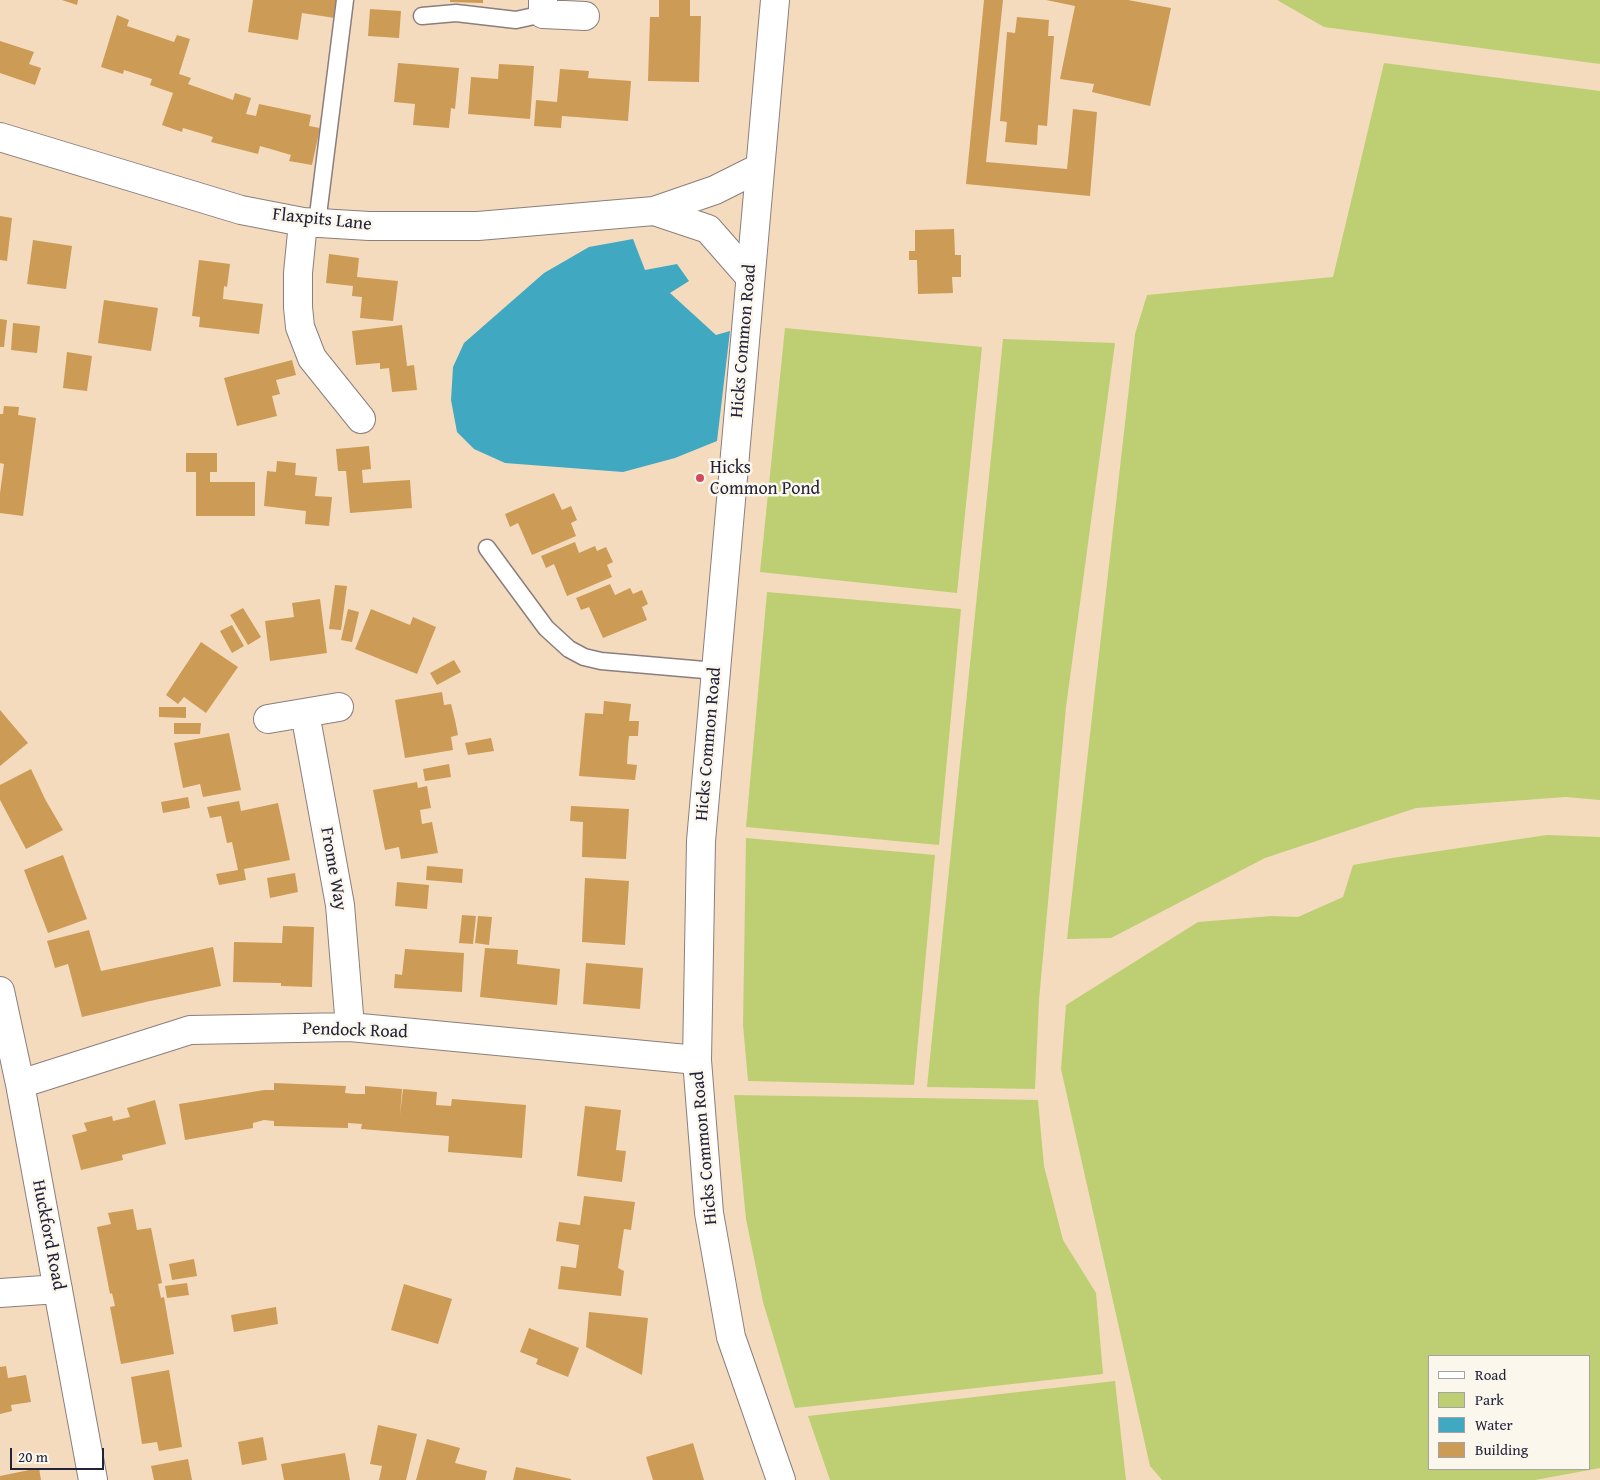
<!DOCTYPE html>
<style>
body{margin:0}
#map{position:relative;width:1600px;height:1480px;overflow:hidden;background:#f4dbbe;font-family:"Gentium Book Plus",serif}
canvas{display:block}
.legend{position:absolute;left:1428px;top:1355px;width:162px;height:115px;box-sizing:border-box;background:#fbf7ec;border:1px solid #a4a2a5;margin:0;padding:6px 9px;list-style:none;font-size:15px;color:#22223b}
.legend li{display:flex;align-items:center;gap:10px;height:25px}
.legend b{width:25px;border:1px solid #a4a2a5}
.scale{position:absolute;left:10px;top:1448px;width:94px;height:22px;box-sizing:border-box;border:2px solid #22223b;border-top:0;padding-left:6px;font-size:15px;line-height:18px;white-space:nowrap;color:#22223b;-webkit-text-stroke:4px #fbf7ec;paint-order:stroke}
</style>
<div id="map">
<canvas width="1600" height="1480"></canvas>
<ul class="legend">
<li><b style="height:6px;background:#fff"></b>Road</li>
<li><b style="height:14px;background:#bdcf72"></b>Park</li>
<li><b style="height:14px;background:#41a8c2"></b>Water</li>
<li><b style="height:14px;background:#cc9b55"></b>Building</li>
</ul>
<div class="scale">20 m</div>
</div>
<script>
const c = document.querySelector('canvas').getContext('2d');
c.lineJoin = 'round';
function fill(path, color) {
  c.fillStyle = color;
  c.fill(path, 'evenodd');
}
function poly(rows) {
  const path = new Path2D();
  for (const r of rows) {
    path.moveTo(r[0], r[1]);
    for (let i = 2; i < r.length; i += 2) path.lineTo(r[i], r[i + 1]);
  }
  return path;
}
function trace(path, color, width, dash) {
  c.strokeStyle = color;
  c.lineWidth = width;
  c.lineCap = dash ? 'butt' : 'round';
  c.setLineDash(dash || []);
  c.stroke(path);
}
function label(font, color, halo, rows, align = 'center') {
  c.font = font + ' "Gentium Book Plus",serif';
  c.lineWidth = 5;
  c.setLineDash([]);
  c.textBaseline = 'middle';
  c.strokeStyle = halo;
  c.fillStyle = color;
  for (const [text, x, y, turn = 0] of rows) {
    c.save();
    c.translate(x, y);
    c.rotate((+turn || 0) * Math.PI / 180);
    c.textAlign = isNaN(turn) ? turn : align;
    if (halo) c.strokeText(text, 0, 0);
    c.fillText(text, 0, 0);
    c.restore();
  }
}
fill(poly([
 [1277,0,1600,0,1600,64,1324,27],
 [1384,63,1600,91,1600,800,1566,797,1416,808,1265,858,1111,938,1067,939,1135,334,1147,295,1333,277],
 [785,328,982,347,957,593,760,572],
 [1003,339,1115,343,1066,707,1039,1000,1035,1089,927,1087],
 [767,592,961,609,939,845,746,827],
 [1547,835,1600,837,1600,1468,1535,1480,1162,1480,1150,1466,1061,1069,1066,1005,1198,922,1272,916,1298,917,1343,897,1353,865,1392,858],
 [1429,1356,1589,1356,1589,1469,1429,1469],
 [746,838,935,855,914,1085,748,1081,743,1025],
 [734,1095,1038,1100,1044,1166,1063,1240,1096,1293,1103,1374,795,1408,763,1302,746,1219],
 [1115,1381,1126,1480,830,1480,808,1416]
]), '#bdcf72');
fill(poly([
 [633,239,645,270,677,264,689,281,670,293,716,335,730,331,717,441,675,458,623,472,505,463,474,449,457,432,451,400,453,367,464,343,544,273,589,247]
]), '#41a8c2');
fill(poly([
 [62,0,78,0,77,5],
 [253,0,337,0,335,18,302,13,298,40,248,32],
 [450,0,483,0,483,3,450,2],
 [659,0,690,0,690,16,701,16,699,82,648,81,650,17,659,17],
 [984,0,1003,0,986,162,1067,169,1073,109,1097,112,1090,196,966,184],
 [1046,0,1128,0,1171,8,1150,106,1092,92,1094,84,1060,79,1075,6],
 [370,9,401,11,399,38,368,36],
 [117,15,129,20,127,26,174,42,177,35,190,39,179,74,191,78,188,84,233,100,235,93,251,98,246,114,256,116,259,104,311,115,309,126,320,128,312,165,289,161,291,155,274,150,260,146,258,154,211,142,213,137,200,133,183,128,182,132,162,125,173,93,150,85,152,79,124,70,123,74,101,67],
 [1017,17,1049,20,1048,36,1054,36,1047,126,1038,125,1037,145,1005,142,1007,122,1000,121,1007,32,1015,33],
 [0,41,34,52,29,64,41,68,35,85,0,73],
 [398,63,459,68,455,109,451,108,449,128,413,125,415,104,394,102],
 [499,64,534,66,530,119,468,114,471,77,498,79],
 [560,69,589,71,588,78,631,81,628,121,562,116,561,128,534,126,536,100,557,102],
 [0,216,12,218,7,261,0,260],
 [954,229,955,255,961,255,961,277,952,277,953,293,918,294,917,260,909,260,909,251,915,251,915,230],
 [33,240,72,246,66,289,27,284],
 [329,254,359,258,357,277,398,281,393,321,360,318,362,297,352,296,353,286,326,283],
 [199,260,230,264,227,287,224,286,223,299,263,304,259,334,199,327,200,317,192,316],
 [104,300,158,308,151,351,98,343],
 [0,319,7,320,4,347,0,347],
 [13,323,40,326,37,353,11,350],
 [402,325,407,366,414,365,417,390,392,392,389,368,380,369,380,363,356,365,352,331],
 [67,352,92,356,87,391,63,388],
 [292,360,296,375,276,380,280,394,272,396,277,416,237,426,224,378],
 [4,406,19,407,18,415,36,418,23,516,0,513,0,493,4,464,0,463,0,414,3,414],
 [369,446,371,469,362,470,363,483,410,480,412,508,350,513,346,471,338,471,336,449],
 [186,453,217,453,217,472,210,472,210,482,255,482,255,516,196,516,196,472,186,472],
 [277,461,296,463,295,475,317,477,315,496,332,497,329,526,305,524,306,511,264,506,267,471,276,472],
 [554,493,562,510,571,506,577,520,571,523,576,536,532,555,518,523,510,527,505,514],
 [575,542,579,553,595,546,597,551,606,547,613,562,607,565,612,577,567,596,554,564,546,568,541,556],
 [610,584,615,595,630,588,633,594,642,590,648,604,642,607,647,620,603,638,589,607,581,610,576,598],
 [335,585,347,586,341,630,329,629],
 [320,599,327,653,270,661,265,621,294,617,292,603],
 [243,608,261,637,248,645,230,615],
 [348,609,359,612,352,642,341,640],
 [371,609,410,625,413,617,436,627,417,674,355,649],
 [232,625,244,646,232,653,220,631],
 [201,642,238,667,206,713,184,697,178,704,166,695],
 [454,660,461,672,437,685,430,673],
 [442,692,444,705,451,704,455,720,458,735,451,737,453,750,405,758,395,700],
 [604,701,631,704,629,721,639,721,638,736,629,736,628,745,627,764,637,765,635,780,579,776,585,713,603,714],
 [159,707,186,707,186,718,159,717],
 [0,710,28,743,0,766],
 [174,723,201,723,200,734,174,734],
 [229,733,241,790,203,797,200,784,183,788,174,743],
 [491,738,494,751,468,755,465,743],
 [449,764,451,777,425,781,423,769],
 [31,769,45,799,63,830,26,849,0,800,0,785],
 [417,782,418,788,427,786,431,808,420,810,422,824,432,822,438,853,401,859,399,847,385,850,373,790],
 [188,797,190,808,163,813,161,802],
 [239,801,241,811,278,803,290,860,244,869,246,880,219,885,216,874,238,870,232,842,227,843,221,816,210,818,207,807],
 [571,806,629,809,626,859,582,857,583,822,570,821],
 [63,855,87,919,48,933,24,870],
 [427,866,463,869,462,883,426,880],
 [295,873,298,892,270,898,267,878],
 [585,878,629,881,625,945,582,942],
 [397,882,429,885,427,909,395,906],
 [462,915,476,916,473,944,459,943],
 [478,916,492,917,489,945,475,943],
 [283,926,314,927,312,987,281,986,281,983,233,982,234,942,282,943],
 [89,930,101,971,213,947,221,986,150,1001,82,1017,68,964,55,968,47,941],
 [485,948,518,950,517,964,560,969,557,1005,480,997],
 [405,949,464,953,462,992,394,988,395,974,402,975],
 [586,963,643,968,640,1009,583,1004],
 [274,1083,346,1086,345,1093,355,1094,365,1094,365,1086,402,1089,400,1115,403,1089,437,1092,436,1105,451,1106,452,1099,526,1105,522,1158,448,1152,449,1136,361,1129,362,1124,348,1123,348,1128,274,1126,274,1121,264,1120,253,1123,253,1128,185,1140,179,1104,264,1090,274,1090],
 [155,1100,166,1144,122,1155,123,1160,81,1170,72,1135,87,1131,84,1123,112,1116,113,1121,130,1117,127,1108],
 [585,1106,621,1110,616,1150,626,1151,622,1182,577,1176],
 [584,1196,635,1202,631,1230,624,1229,618,1268,624,1271,621,1296,558,1289,561,1266,576,1268,579,1245,556,1241,559,1222,580,1225],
 [133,1209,137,1230,151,1228,162,1283,158,1284,161,1298,164,1297,174,1354,121,1364,110,1307,115,1306,112,1293,110,1294,97,1227,111,1224,108,1213],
 [194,1259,197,1276,172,1280,169,1264],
 [187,1283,189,1295,167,1298,165,1286],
 [404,1284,452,1299,438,1344,391,1330],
 [276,1307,278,1324,234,1332,231,1315],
 [589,1312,648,1318,642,1375,586,1347],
 [529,1328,579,1348,568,1377,536,1364,538,1359,520,1352],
 [6,1366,8,1378,26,1375,31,1402,11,1405,12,1411,0,1414,0,1367],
 [169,1370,182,1447,159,1451,157,1442,142,1444,131,1377],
 [378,1425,417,1434,406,1480,379,1480,382,1466,370,1464],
 [263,1437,267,1460,242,1465,238,1442],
 [427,1439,460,1448,455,1463,487,1471,485,1480,416,1480],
 [693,1443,704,1480,653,1480,646,1457],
 [345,1453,350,1480,284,1480,281,1464],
 [188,1459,192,1480,154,1480,151,1466],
 [516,1467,571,1479,571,1480,513,1480],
 [39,1468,41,1480,0,1480,0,1476]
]), '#cc9b55');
const lane = poly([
 [422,16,456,13,516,20,543,14],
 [317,223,345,0],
 [487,548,546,628,569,649,584,657,601,661,716,671]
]);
const street = poly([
 [543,0,543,14,585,16],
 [0,137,241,210,303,222,369,226,478,226,654,211,715,190,759,168],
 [654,211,708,229,750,277],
 [303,222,298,273,298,307,300,327,312,358,361,419],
 [305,713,340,905,350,1027],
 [268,719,339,707],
 [0,991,20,1084,93,1480],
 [20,1084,190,1030,350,1027,697,1060],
 [0,1293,58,1289]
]);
const secondary = poly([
 [775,0,701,841,697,1060,709,1213,731,1337,781,1480]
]);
trace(lane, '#8b7e7c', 19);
trace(street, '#8b7e7c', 30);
trace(secondary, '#8b7e7c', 30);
trace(lane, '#fff', 16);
trace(street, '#fff', 28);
trace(secondary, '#fff', 28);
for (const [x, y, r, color] of [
 [700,478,5,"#d1495b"]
]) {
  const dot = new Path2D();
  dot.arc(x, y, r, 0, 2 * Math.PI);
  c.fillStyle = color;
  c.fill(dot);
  trace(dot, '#fbf7ec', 2);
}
label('18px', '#22223b', '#fbf7ec', [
 ["Flaxpits Lane",322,220,6],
 ["Hicks Common Road",744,341,-85],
 ["Hicks Common Road",709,744,-85],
 ["Frome Way",333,869,80],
 ["Pendock Road",355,1031,2],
 ["Hicks Common Road",705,1148,-95],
 ["Huckford Road",48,1235,79]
]);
label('18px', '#22223b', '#fbf7ec', [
 ["Hicks",710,468],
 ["Common Pond",710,489]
], 'left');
</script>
